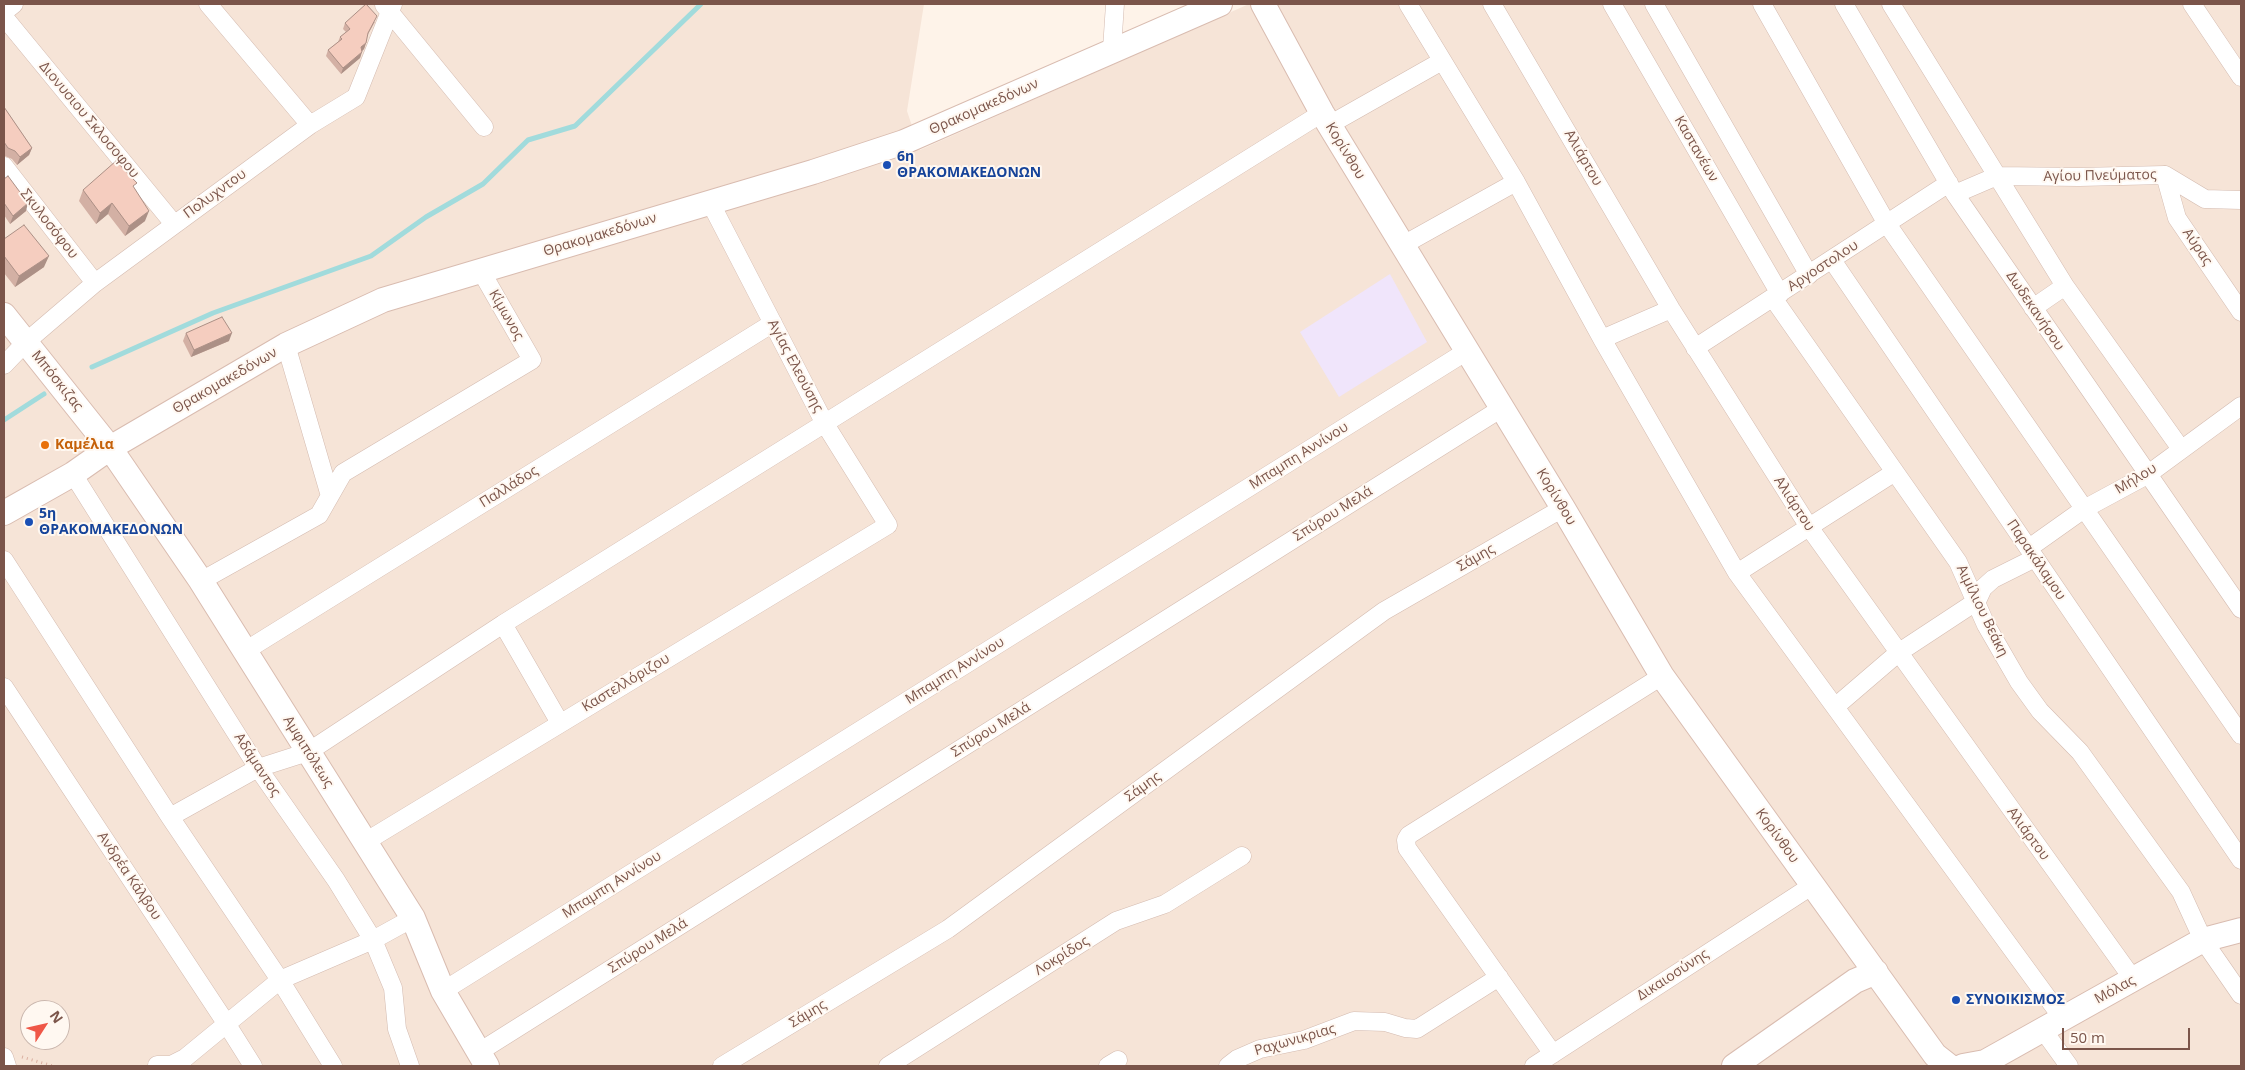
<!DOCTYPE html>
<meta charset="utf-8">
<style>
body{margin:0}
#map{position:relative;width:2245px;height:1070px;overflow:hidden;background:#fef3e9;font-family:"Open Sans",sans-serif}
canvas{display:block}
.frame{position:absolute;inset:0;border:5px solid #7b554a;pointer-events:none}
.north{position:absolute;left:20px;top:1000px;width:50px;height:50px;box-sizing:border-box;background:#fff8f1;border:1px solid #cab7ae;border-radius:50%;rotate:55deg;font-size:14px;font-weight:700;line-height:20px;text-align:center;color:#7b554a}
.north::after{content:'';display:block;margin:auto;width:18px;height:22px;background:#ef5747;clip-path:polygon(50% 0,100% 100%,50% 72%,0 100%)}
.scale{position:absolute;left:2062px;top:1028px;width:128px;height:22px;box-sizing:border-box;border:2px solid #7b554a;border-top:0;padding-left:6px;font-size:15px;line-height:18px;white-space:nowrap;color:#7b554a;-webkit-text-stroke:4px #fff8f1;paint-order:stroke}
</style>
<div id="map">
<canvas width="2245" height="1070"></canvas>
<div class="frame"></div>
<div class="north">N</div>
<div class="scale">50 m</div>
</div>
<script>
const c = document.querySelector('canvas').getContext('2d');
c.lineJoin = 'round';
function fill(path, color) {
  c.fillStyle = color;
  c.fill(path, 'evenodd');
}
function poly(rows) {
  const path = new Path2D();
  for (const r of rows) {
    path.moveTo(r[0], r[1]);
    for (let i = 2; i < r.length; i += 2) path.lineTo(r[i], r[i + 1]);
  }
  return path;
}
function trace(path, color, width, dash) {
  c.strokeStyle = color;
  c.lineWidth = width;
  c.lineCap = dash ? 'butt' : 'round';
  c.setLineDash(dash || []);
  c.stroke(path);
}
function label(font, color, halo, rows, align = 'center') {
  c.font = font + ' "Open Sans",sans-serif';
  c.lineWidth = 4;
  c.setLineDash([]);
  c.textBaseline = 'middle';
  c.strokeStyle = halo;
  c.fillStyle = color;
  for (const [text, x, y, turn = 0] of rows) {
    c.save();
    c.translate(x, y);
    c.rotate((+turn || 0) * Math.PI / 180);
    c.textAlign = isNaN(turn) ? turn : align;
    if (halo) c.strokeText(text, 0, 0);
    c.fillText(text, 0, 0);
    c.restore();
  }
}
fill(poly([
 [4,4,924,4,907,111,920,150,1249,4,2241,4,2241,1066,4,1066],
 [30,1010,60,1010,60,1040,30,1040]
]), '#f6e4d7');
fill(poly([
 [1390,274,1427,342,1339,397,1300,332]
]), '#f0e5fb');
trace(poly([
 [92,367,213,313,371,256,426,217,483,184,528,140,575,126,701,4],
 [4,420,44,394]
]), '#a1dbdc', 5);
const street = poly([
 [208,4,310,125],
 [1408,4,1516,182,1602,339,1737,573,2063,1019],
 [1492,4,1671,309,1809,527,2133,979],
 [1612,4,1780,294],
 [1654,4,1809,275],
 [1762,4,1887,224,2241,735],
 [1844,4,1955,194,2241,609],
 [1891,4,2065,286,2181,449],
 [2192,4,2241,77],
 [384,5,484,127],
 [4,12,14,4],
 [4,17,174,224],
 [1112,49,1115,4],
 [1329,125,1442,61],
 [4,166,95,283],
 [2165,175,2177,218,2241,312],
 [1955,194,1997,176,2079,177,2165,175,2205,199,2241,200],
 [1403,245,1516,182],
 [1832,260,2241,860],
 [1773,298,1958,562,1986,625,2019,682,2040,711,2080,752,2181,892,2203,940,2241,995],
 [2033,308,2065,286],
 [1602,339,1671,309],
 [286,345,330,496],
 [1695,348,1949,183],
 [4,365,26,342,95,283,310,125,356,97,393,4],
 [73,474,258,768,336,880,373,940,393,988,397,1029,410,1066],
 [2029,548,2084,509,2147,475,2241,406],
 [4,560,170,817,280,980,333,1066],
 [1737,573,1895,472],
 [201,581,319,515,343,473,532,360,481,271],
 [503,624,560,723],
 [245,651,773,323],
 [4,687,226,1023,253,1066],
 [1835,707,1898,653,1977,601,1983,588,1993,579,2035,558],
 [170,817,258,768,308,752,503,624,1322,113],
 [365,842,888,525,825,424,710,202],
 [443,991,1467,351],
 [2043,1030,2069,1066],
 [479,1052,1502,408],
 [1553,1054,1407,848,1406,840,1409,835,1662,676],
 [4,1057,7,1066],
 [157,1065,171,1065,185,1058,280,980,373,940,413,918],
 [722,1066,948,929,1384,611,1563,508],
 [888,1066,1116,921,1165,904,1242,856],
 [1108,1066,1118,1060],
 [1228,1066,1237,1059,1260,1049,1304,1040,1354,1021,1385,1022,1405,1028,1417,1029,1499,977],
 [1534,1066,1813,885]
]);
const secondary = poly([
 [1263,4,1322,113,1563,508,1662,676,1935,1055,1949,1066],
 [4,315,110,448,201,581,413,918,443,991,487,1066],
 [4,513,73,474,110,448,286,345,383,300,813,172,904,142,1220,4],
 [1734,1066,1855,981,1876,972],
 [1963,1066,1985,1062,2203,940,2241,930]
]);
trace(street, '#d4bbb0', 19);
trace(secondary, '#d9bcb0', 26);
trace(poly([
 [22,1057,53,1066]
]), '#dbb0a1', 3, [1, 4]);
trace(street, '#fff', 18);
trace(secondary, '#fff', 24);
fill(poly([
 [375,22,367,36,366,43,364,49,362,51,360,58,341,74,326,56,328,50,338,42,340,37,346,32,343,29,345,23],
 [4,107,32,148,29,155,17,165,12,159,5,156,4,153],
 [4,179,26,211,10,224,4,215],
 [135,189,145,221,125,236,108,214,96,224,79,201,83,190],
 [4,239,44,267,15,287,4,273],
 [186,333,229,341,191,357,183,341]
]), '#d3b0a4');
fill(poly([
 [366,43,364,49,359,54,361,47],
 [362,52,360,58,341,74,343,68],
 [32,148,29,155,17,165,20,157],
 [28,203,26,211,10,224,13,216],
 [112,203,108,214,96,224,100,213],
 [149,211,145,221,125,236,129,226],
 [49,256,44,267,15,287,19,276],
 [232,333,229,341,191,357,194,350]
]), '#ac9086');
const building = poly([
 [366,4,377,16,368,33,366,43,361,47,362,52,343,68,328,50,342,39,340,37,350,29,345,23,366,4],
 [4,107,32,148,20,157,15,151,8,148,4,142,4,107],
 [116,161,137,183,133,186,149,211,129,226,112,203,100,213,83,190,116,161],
 [8,176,28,203,13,216,4,203,4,179,8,176],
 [24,225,49,256,19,276,4,256,4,239,24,225],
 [222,317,232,333,194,350,186,333,222,317]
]);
fill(building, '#f5cdbf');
trace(building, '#ac9086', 1);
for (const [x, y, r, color] of [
 [887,165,5,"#1a4fb4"],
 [45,445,5,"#e8710a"],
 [29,522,5,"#1a4fb4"],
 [1956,1000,5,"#1a4fb4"]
]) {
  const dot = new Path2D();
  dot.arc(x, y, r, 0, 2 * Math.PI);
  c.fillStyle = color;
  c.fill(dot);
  trace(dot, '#fff8f1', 2);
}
label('14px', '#7b554a', '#fff8f1', [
 ["Θρακομακεδόνων",984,107,-24],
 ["Διονυσιου Σκλοσοφου",89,120,50],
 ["Καστανέων",1696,149,60],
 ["Κορίνθου",1345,151,59],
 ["Αλιάρτου",1583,158,60],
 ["Αγίου Πνεύματος",2100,176,-1],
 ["Πολυχντου",215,194,-36],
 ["Σκυλοσόφου",49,224,52],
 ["Θρακομακεδόνων",600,235,-17],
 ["Αύρας",2197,247,56],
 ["Αργοστολου",1823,266,-33],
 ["Δωδεκανήσου",2035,311,56],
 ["Κίμωνος",506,315,60],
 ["Αγίας Ελεούσης",795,366,62],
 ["Μπόσκιζας",57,381,51],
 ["Θρακομακεδόνων",225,381,-30],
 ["Μπαμπη Αννίνου",1299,456,-32],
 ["Μήλου",2136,479,-31],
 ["Παλλάδος",509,487,-32],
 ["Κορίνθου",1556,497,59],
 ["Αλιάρτου",1794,504,57],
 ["Σπύρου Μελά",1333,514,-32],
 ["Σάμης",1476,558,-30],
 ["Παρακάλαμου",2036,560,56],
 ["Αιμίλιου Βεάκη",1982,611,64],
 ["Μπαμπη Αννίνου",955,671,-32],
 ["Καστελλόριζου",626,683,-31],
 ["Σπύρου Μελά",991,730,-32],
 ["Αμφιπόλεως",308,752,58],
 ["Αδάμαντος",257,765,57],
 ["Σάμης",1143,787,-36],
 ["Αλιάρτου",2028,834,54],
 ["Κορίνθου",1777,836,54],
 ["Ανδρέα Κάλβου",129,876,56],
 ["Μπαμπη Αννίνου",612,885,-32],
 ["Σπύρου Μελά",648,946,-32],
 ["Λοκρίδος",1062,956,-32],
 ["Δικαιοσύνης",1673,975,-33],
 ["Μόλας",2115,990,-29],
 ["Σάμης",808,1014,-31],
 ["Ραχωνικριας",1295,1040,-16]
]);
label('bold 14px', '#164399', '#fff8f1', [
 ["6η",897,157],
 ["ΘΡΑΚΟΜΑΚΕΔΟΝΩΝ",897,173],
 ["5η",39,514],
 ["ΘΡΑΚΟΜΑΚΕΔΟΝΩΝ",39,530],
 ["ΣΥΝΟΙΚΙΣΜΟΣ",1966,1000]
], 'left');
label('bold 14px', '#c56008', '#fff8f1', [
 ["Καμέλια",55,445]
], 'left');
</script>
